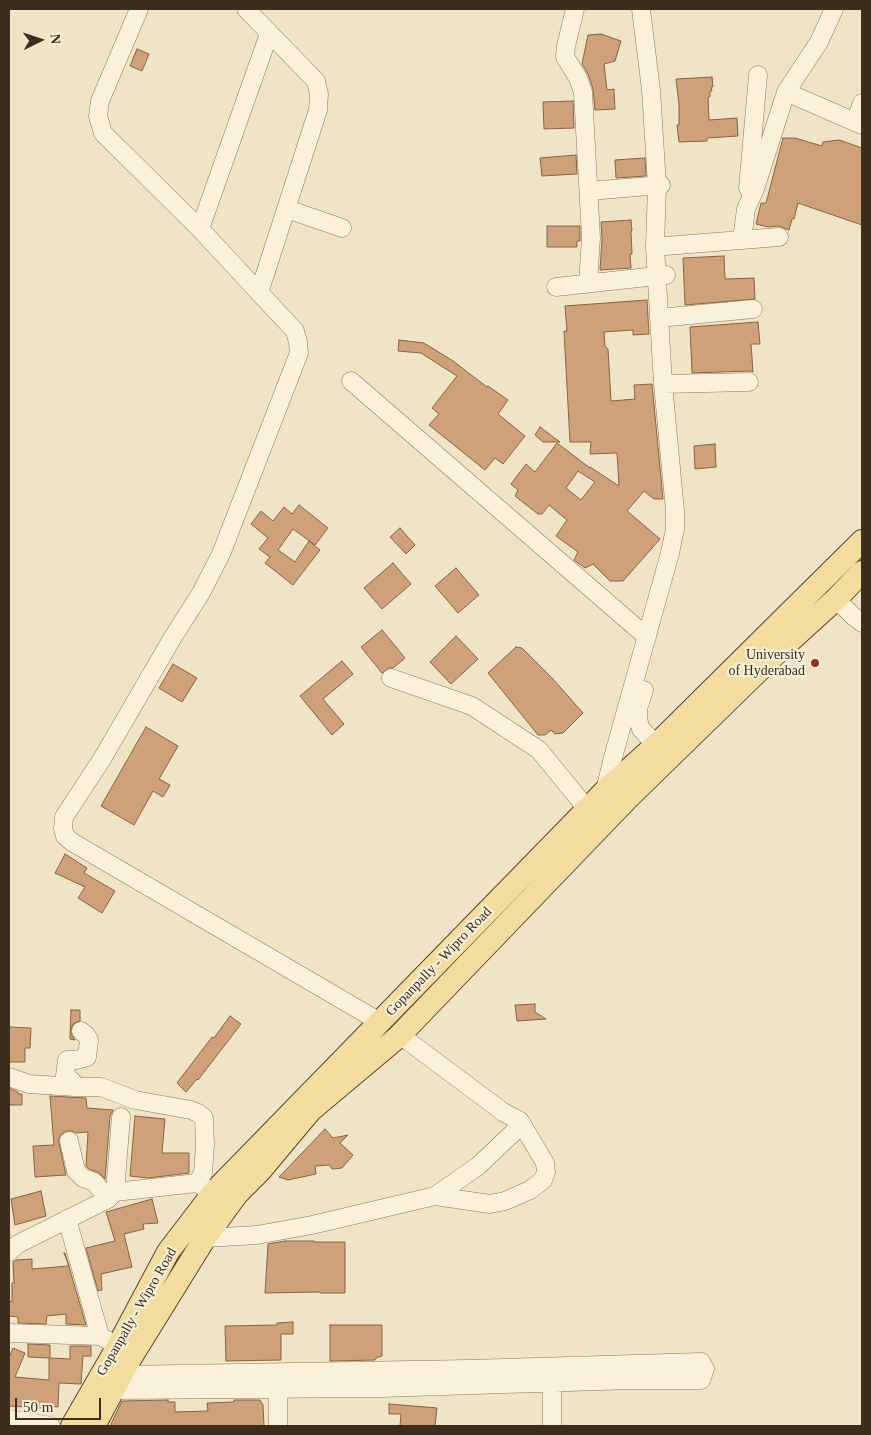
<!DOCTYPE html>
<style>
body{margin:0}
#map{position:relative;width:871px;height:1435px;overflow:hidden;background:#efe5c6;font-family:Georgia,serif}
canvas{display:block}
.frame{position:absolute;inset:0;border:10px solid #3b2e1f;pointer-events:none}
.north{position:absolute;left:15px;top:15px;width:50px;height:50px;-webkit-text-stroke:4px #f6eed6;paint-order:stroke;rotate:86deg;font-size:14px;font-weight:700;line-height:20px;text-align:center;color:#3b2e1f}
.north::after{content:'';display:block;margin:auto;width:18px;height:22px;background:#3b2e1f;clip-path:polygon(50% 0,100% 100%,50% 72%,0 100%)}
.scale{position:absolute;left:15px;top:1398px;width:86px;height:22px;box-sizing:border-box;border:2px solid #3b2e1f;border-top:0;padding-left:6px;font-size:15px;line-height:18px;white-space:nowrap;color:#3b2e1f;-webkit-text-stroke:4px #f6eed6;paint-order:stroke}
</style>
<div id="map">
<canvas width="871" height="1435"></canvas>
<div class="frame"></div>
<div class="north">N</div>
<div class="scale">50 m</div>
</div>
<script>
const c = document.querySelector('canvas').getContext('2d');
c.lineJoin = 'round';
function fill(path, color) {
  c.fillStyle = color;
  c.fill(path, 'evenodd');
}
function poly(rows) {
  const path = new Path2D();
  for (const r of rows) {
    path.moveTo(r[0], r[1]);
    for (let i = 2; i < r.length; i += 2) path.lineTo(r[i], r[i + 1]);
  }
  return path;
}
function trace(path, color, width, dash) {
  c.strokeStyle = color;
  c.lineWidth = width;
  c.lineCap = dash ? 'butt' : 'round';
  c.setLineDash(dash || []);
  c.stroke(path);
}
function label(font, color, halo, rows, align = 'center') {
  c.font = font + ' Georgia,serif';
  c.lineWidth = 4.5;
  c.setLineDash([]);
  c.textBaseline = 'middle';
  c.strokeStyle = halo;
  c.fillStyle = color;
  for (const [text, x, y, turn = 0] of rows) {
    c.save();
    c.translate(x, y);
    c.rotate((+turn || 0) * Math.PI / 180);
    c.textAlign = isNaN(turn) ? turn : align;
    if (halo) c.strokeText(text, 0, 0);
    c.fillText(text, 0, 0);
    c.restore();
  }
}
const building = poly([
 [601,34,621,41,615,61,604,64,607,90,614,89,615,109,595,110,593,89,588,74,582,64,588,35,601,34],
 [137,49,149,54,142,71,130,66,137,49],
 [712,77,713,87,711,87,712,91,710,91,710,97,708,97,709,120,737,118,738,136,707,138,707,141,679,142,677,125,679,125,679,105,676,79,712,77],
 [573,101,574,128,544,129,543,102,573,101],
 [783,138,795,138,822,146,823,142,839,140,862,148,862,225,798,203,794,219,792,219,789,230,779,226,768,227,756,224,761,203,766,203,783,138],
 [576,155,577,174,542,176,540,158,576,155],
 [645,158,646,176,616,178,615,160,645,158],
 [631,220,632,231,631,231,632,254,630,254,631,268,600,270,602,239,601,222,631,220],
 [547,226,580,226,580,241,577,241,577,247,547,247,547,226],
 [724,256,725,279,754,278,755,299,685,305,683,258,724,256],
 [647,300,649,334,633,335,633,330,604,332,605,346,608,349,611,401,635,399,634,385,652,384,663,499,654,499,644,491,627,511,660,539,623,581,610,581,593,564,585,568,574,560,578,552,556,536,567,520,549,505,542,514,538,514,515,496,518,490,511,484,526,464,535,472,557,443,590,468,590,467,619,486,617,453,590,454,591,442,570,442,564,331,567,331,565,306,647,300],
 [578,471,595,482,581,500,566,488,578,471],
 [758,322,760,344,751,344,753,372,749,371,692,373,690,327,758,322],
 [399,340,424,343,453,361,487,387,488,386,508,400,498,414,525,436,503,464,495,458,485,470,429,425,439,414,432,408,457,376,421,353,398,351,399,340],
 [540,427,560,442,543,442,535,435,540,427],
 [715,444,716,467,695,469,694,446,715,444],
 [299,505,328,528,315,545,293,529,278,550,295,562,309,541,320,550,293,585,265,563,270,557,259,549,268,538,251,524,261,511,273,521,284,507,292,514,299,505],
 [400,528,415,545,406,554,390,537,400,528],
 [393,563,411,584,382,609,364,588,393,563],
 [456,568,479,595,458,613,435,586,456,568],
 [382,630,405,658,393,668,389,668,382,673,361,647,382,630],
 [456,636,478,659,451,684,430,662,456,636],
 [516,647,522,648,553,679,583,713,563,733,555,734,551,730,545,735,538,735,488,673,516,647],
 [342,661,353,674,323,699,344,724,332,735,300,696,342,661],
 [173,664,197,678,182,702,159,688,173,664],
 [146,727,178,746,159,779,170,785,163,797,153,791,134,825,101,806,146,727],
 [65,854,87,868,84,873,115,891,102,913,78,898,85,887,55,873,65,854],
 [535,1004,535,1012,546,1019,517,1021,515,1005,535,1004],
 [71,1010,80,1010,80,1021,73,1024,71,1029,71,1034,75,1040,70,1039,70,1037,71,1010],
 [230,1016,241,1024,198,1080,197,1079,186,1092,177,1083,212,1037,214,1038,230,1016],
 [9,1027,31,1028,30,1048,25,1048,25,1062,9,1062,9,1027],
 [9,1088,18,1092,18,1094,22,1094,22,1105,9,1105,9,1088],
 [50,1096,86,1098,87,1108,113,1110,110,1116,105,1179,98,1172,89,1169,86,1166,88,1132,76,1133,72,1131,67,1131,61,1134,59,1138,59,1143,66,1175,35,1177,33,1146,54,1145,50,1096],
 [135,1116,165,1119,162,1153,189,1153,189,1173,148,1178,130,1176,135,1116],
 [325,1129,333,1138,348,1135,340,1143,353,1155,342,1168,332,1169,330,1165,315,1166,316,1174,288,1180,279,1177,325,1129],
 [41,1191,46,1216,15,1225,11,1199,41,1191],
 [152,1199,158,1223,143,1224,144,1229,124,1234,132,1267,101,1274,102,1290,98,1291,86,1248,115,1241,106,1212,152,1199],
 [285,1241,314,1241,314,1242,345,1242,345,1293,320,1293,320,1292,265,1293,268,1244,285,1241],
 [64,1253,65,1253,86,1325,66,1324,66,1314,47,1316,46,1324,18,1323,18,1317,9,1316,9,1301,12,1302,12,1283,14,1283,13,1262,16,1260,32,1259,32,1269,69,1266,64,1253],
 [293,1322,293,1334,281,1334,281,1360,226,1361,225,1326,277,1325,277,1323,293,1322],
 [330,1325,382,1325,382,1356,376,1358,375,1360,330,1361,330,1325],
 [28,1344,50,1345,50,1358,70,1359,70,1346,91,1346,91,1356,83,1356,81,1384,59,1383,58,1407,41,1406,41,1408,9,1406,9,1358,13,1348,25,1353,15,1377,49,1380,49,1358,28,1357,28,1344],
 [168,1400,168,1402,175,1402,175,1412,208,1411,207,1403,234,1402,234,1400,260,1400,263,1405,264,1426,110,1426,122,1401,168,1400],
 [389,1404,437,1408,435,1426,400,1426,401,1414,389,1414,389,1404]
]);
fill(building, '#cea17b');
trace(building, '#8b6140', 1);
const minor = poly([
 [139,9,100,101,98,116,103,133,200,229,295,331,298,342,299,353,221,554,201,593,173,637,102,759,64,817,63,828,65,836,72,842,380,1022],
 [246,9,316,81,319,94,318,110,259,293],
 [575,9,566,46,565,57,578,78,583,92,591,238,588,283],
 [786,92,862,125],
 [855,122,862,103],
 [748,188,758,75],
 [589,191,661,185],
 [287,209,342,228],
 [200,229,269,34],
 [742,240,746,209,755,189,786,92,819,42,834,9],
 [665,246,779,237],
 [556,287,666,275],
 [669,317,753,309],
 [351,381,647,637],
 [663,384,749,382],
 [836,599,853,616,862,623],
 [391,678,472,706,539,750,588,810],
 [644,690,638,709,638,720,641,729,656,745],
 [605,791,612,761,670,553,675,529,675,511,663,384,655,247,657,185,651,90,641,9],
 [9,1077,29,1084,75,1087,101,1087,135,1100,191,1110,198,1113,204,1118,205,1145,203,1173,197,1183],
 [75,1087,72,1081,65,1076,67,1060,76,1060,87,1057,89,1040,86,1035,81,1031],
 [69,1141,76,1171,83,1178,94,1182,108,1199],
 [115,1192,121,1117],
 [435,1196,490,1204,505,1201,530,1190,543,1180,546,1172,545,1163,520,1121],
 [67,1219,100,1336],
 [205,1238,257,1235,312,1225,435,1196,478,1166,515,1131,520,1121,503,1112,400,1035],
 [9,1252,18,1244,108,1199,115,1192,197,1183,207,1189],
 [9,1333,100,1336,109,1341],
 [552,1372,552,1426],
 [271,1379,278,1389,278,1426],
 [113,1390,380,1388,632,1380,701,1380,705,1369,701,1362,469,1369,121,1375],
 [9,1419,51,1426]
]);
const major = poly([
 [72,1426,118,1346,168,1252,213,1193,605,791,656,745,862,541],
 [94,1426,127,1364,205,1238,237,1194,260,1171,311,1110,398,1037,628,798,782,648,836,599,862,572]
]);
trace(minor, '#8b775b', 19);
trace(major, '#59452f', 24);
trace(minor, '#f9f1da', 18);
trace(major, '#f2dc9e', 22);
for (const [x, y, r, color] of [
 [815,663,5,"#9b2e2a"]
]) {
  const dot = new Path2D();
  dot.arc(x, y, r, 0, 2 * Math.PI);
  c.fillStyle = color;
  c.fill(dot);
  trace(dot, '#f6eed6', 2);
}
label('14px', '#3b2e1f', '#f6eed6', [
 ["University",805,655],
 ["of Hyderabad",805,671]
], 'right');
label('14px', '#3b2e1f', '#f6eed6', [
 ["Gopanpally - Wipro Road",439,962,-46],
 ["Gopanpally - Wipro Road",137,1312,-60]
]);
</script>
